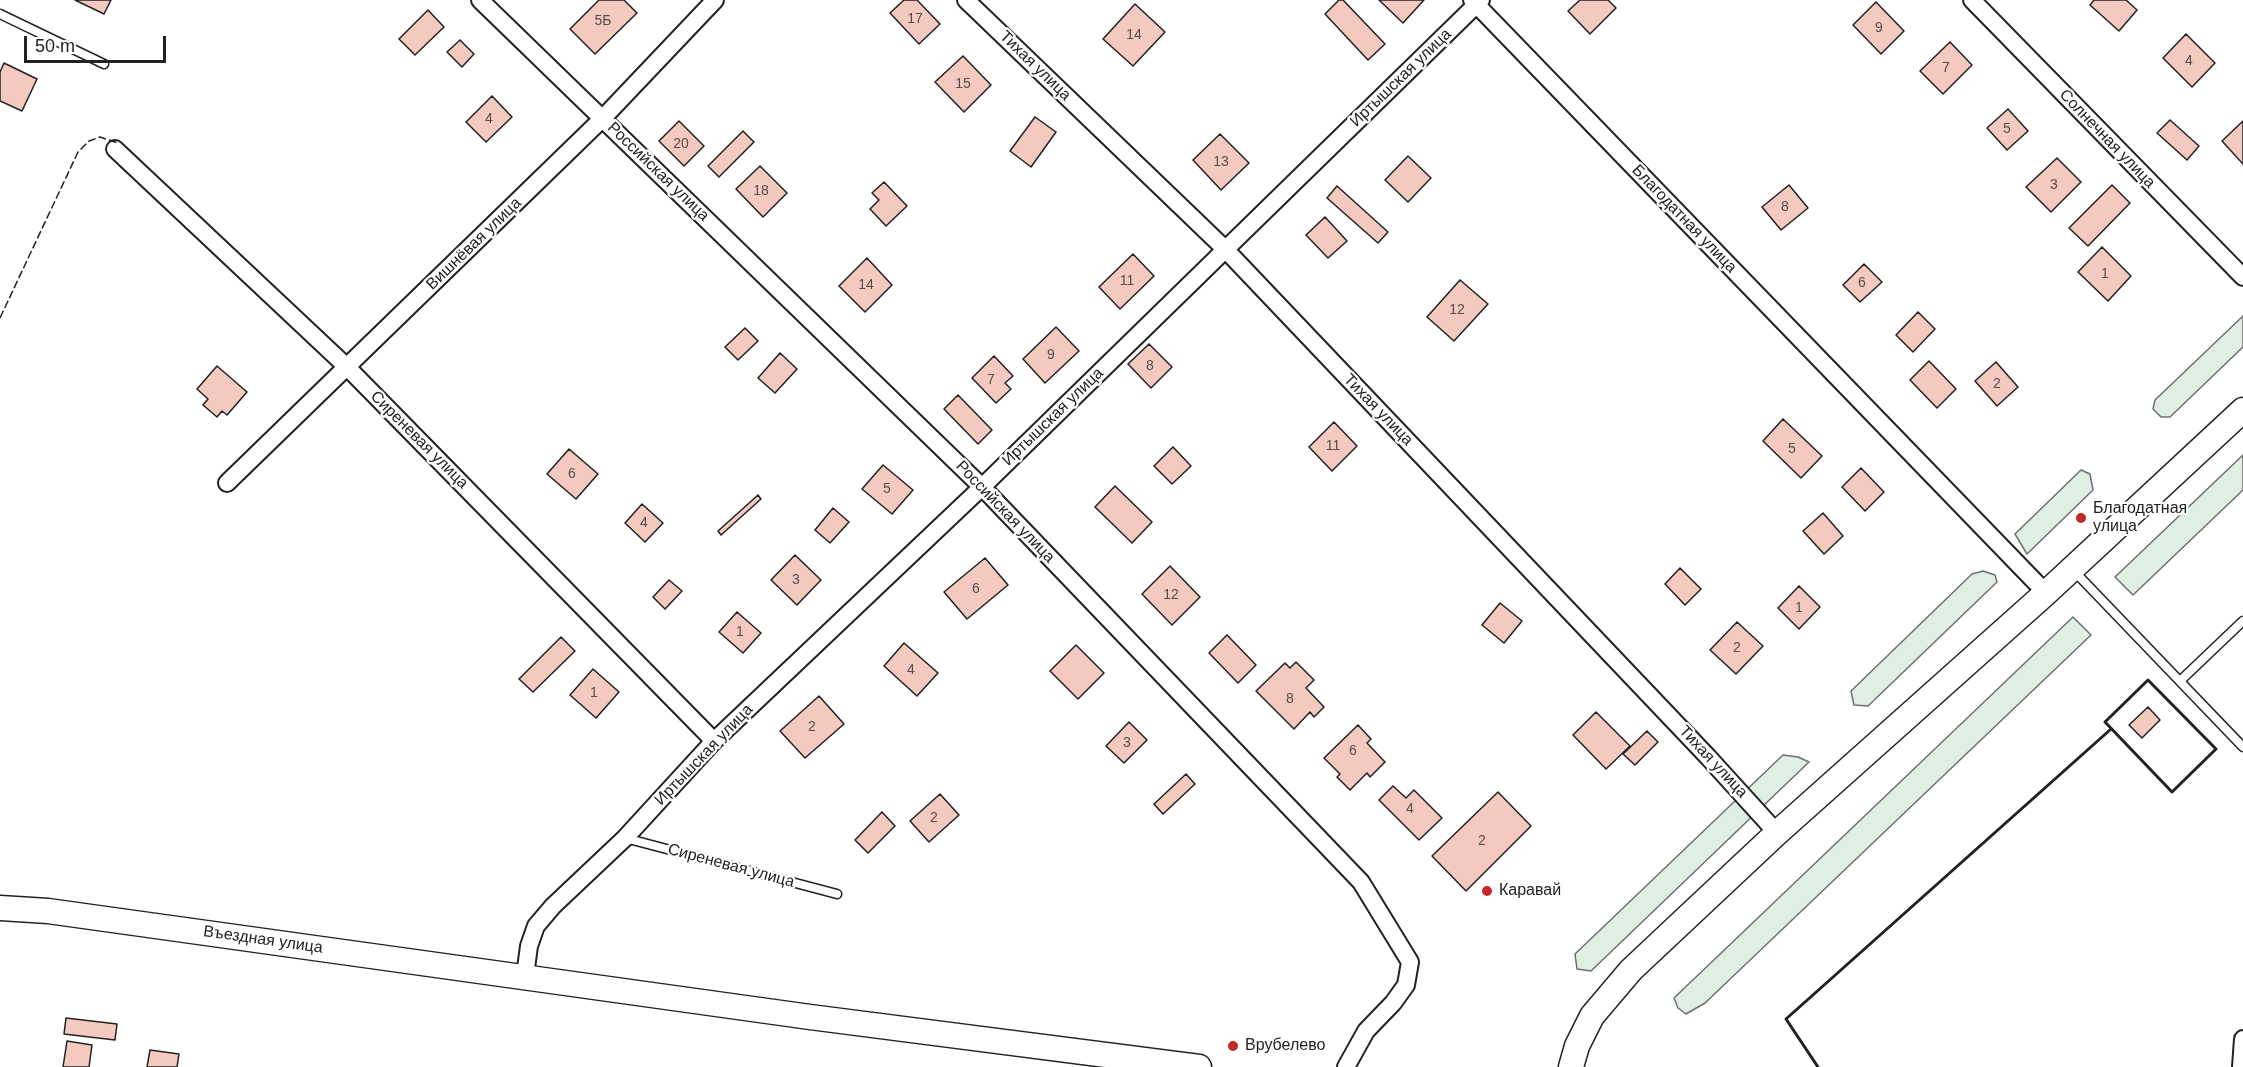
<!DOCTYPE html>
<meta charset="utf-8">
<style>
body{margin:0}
#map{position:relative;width:2243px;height:1067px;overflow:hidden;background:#fff;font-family:Helvetica,sans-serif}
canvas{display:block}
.scale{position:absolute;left:24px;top:36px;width:142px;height:27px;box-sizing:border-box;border:3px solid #222;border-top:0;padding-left:8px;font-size:18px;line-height:21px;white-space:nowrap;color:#222;-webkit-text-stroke:4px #fff;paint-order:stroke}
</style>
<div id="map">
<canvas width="2243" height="1067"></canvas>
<div class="scale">50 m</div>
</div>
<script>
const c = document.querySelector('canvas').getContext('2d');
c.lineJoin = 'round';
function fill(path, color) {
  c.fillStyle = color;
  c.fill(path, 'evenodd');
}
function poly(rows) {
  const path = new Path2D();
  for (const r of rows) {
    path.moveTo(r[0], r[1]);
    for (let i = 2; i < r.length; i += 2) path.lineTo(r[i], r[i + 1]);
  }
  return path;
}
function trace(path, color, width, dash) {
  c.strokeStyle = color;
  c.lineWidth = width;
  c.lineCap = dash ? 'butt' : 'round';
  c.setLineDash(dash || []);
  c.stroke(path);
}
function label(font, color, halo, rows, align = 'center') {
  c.font = font + ' Helvetica,sans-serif';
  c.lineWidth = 4.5;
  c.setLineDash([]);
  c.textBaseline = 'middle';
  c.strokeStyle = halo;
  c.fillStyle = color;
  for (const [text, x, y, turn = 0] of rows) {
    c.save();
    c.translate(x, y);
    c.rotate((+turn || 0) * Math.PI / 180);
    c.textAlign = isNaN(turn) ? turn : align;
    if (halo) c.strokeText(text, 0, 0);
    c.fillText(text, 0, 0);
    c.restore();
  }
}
const green = poly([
 [2243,316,2243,347,2170,417,2161,417,2153,409,2155,400,2243,316],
 [2243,455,2243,490,2133,595,2115,577,2243,455],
 [2081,470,2090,474,2093,490,2027,554,2015,534,2081,470],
 [1983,571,1995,575,1997,582,1868,706,1854,705,1851,691,1972,574,1983,571],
 [2073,617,2091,635,1705,1003,1686,1014,1678,1008,1674,998,2073,617],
 [1783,755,1798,757,1809,762,1591,971,1577,969,1575,954,1783,755]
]);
fill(green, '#e0efe3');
trace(green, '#6f6f6f', 1.5);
const building = poly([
 [75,0,111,0,104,14,75,0],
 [599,0,624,0,637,13,595,54,570,29,599,0],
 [904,0,917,0,940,24,919,44,890,13,904,0],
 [1339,0,1343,0,1385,44,1368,60,1325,14,1339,0],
 [1379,0,1424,0,1403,23,1379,0],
 [1580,0,1608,0,1616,8,1590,34,1568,11,1580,0],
 [2094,0,2126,0,2137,10,2119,31,2090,5,2094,0],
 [1876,2,1904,31,1881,54,1853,25,1876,2],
 [1135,4,1165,32,1133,66,1103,39,1135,4],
 [428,10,444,27,415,55,399,39,428,10],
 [2186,34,2215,63,2192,87,2163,58,2186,34],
 [460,40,474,54,462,67,447,52,460,40],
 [1950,42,1972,65,1943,94,1920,71,1950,42],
 [963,56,991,85,964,112,935,82,963,56],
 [4,63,37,79,22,111,0,101,0,72,4,63],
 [492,96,512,117,486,142,466,122,492,96],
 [2008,109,2028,131,2007,150,1987,128,2008,109],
 [1035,117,1056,132,1031,167,1010,151,1035,117],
 [2170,120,2199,146,2187,160,2157,133,2170,120],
 [679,121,704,146,684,166,659,141,679,121],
 [2243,121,2243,164,2222,141,2243,121],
 [743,131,754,142,719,177,708,166,743,131],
 [1220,134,1249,163,1221,190,1193,160,1220,134],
 [1408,156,1431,178,1408,202,1385,180,1408,156],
 [2057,158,2081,182,2051,212,2026,187,2057,158],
 [760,166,787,193,763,217,736,189,760,166],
 [884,182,907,206,886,226,870,209,879,200,872,193,884,182],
 [1789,185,1808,208,1781,230,1762,207,1789,185],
 [2112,185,2130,203,2088,246,2069,228,2112,185],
 [1337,186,1388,232,1378,243,1327,198,1337,186],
 [1325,217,1347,241,1328,258,1306,235,1325,217],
 [2102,247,2131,276,2108,301,2078,272,2102,247],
 [1133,254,1154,276,1120,309,1099,287,1133,254],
 [867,258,892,285,865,312,839,286,867,258],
 [1864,264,1882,282,1860,302,1843,285,1864,264],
 [1460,280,1488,304,1454,341,1427,317,1460,280],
 [1918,312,1935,329,1913,352,1896,335,1918,312],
 [1056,327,1079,351,1045,383,1023,359,1056,327],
 [745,328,758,341,738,360,725,347,745,328],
 [1149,344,1172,367,1151,388,1128,364,1149,344],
 [780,353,797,369,775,393,758,378,780,353],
 [994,356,1013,376,1005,383,1011,389,996,403,972,378,994,356],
 [1929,361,1956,389,1937,408,1910,380,1929,361],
 [1996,362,2018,387,1997,406,1975,381,1996,362],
 [217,366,247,392,227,415,222,411,217,417,203,405,208,399,197,389,217,366],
 [958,395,992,430,978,444,944,409,958,395],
 [1783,419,1822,456,1801,478,1763,441,1783,419],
 [1334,422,1357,446,1332,471,1309,447,1334,422],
 [1173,447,1191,466,1172,484,1154,466,1173,447],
 [569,449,598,474,576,499,547,474,569,449],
 [883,465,913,490,892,514,862,489,883,465],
 [1861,468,1884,492,1865,511,1842,487,1861,468],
 [1115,486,1152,522,1132,543,1095,507,1115,486],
 [758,495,761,499,721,535,718,531,758,495],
 [642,504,663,523,645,542,625,523,642,504],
 [833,508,849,522,830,543,815,530,833,508],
 [1823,513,1843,536,1824,554,1803,531,1823,513],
 [795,555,821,580,797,605,771,580,795,555],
 [985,558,1008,585,967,619,944,592,985,558],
 [1170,566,1200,597,1172,625,1142,594,1170,566],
 [1680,568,1701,589,1685,605,1665,584,1680,568],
 [669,580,682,591,665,609,653,597,669,580],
 [1799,586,1820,607,1799,629,1778,608,1799,586],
 [1500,603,1522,621,1504,643,1482,625,1500,603],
 [737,612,761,633,743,653,719,632,737,612],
 [1737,622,1763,646,1736,674,1710,650,1737,622],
 [1227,635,1256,665,1238,683,1209,653,1227,635],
 [561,637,575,651,533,692,519,679,561,637],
 [904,643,938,673,917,696,884,666,904,643],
 [1076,645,1104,673,1078,699,1050,671,1076,645],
 [1296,662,1314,680,1306,688,1324,707,1314,717,1310,712,1294,729,1256,691,1285,663,1290,668,1296,662],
 [593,669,619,692,596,718,570,695,593,669],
 [819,696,844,724,805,758,780,731,819,696],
 [2148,707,2160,720,2142,738,2129,725,2148,707],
 [1596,712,1630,746,1606,769,1573,735,1596,712],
 [1129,722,1147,740,1124,763,1106,746,1129,722],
 [1358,725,1371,739,1367,743,1385,762,1370,777,1367,773,1350,790,1337,777,1340,774,1324,758,1358,725],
 [1647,731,1658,742,1635,765,1623,754,1647,731],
 [1186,774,1195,784,1163,814,1154,804,1186,774],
 [1393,786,1406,798,1414,790,1442,818,1419,840,1379,800,1393,786],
 [1498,792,1531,826,1466,891,1432,856,1498,792],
 [940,794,959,815,929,842,910,821,940,794],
 [882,812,895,826,868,853,855,840,882,812],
 [66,1018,117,1024,115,1040,64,1034,66,1018],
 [67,1041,92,1045,89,1067,63,1067,67,1041],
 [150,1050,179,1054,177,1067,147,1067,150,1050]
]);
fill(building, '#f3c9c0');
trace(building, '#222', 1.5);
const lane = poly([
 [0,14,104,64],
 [2074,571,2243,747],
 [2180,681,2243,621],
 [625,838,837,894]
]);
const street = poly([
 [480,0,982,487,1361,882,1410,962,1406,985,1393,1003,1366,1031,1346,1067],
 [966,0,1225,249,1708,757,1777,833],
 [1472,0,2046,593],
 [1972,0,2243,277],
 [115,149,348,368,714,741],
 [227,483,603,118,715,0],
 [525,976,529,946,536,926,553,906,625,838,714,741,982,487,1481,0],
 [2241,1067,2243,1039]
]);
const secondary = poly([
 [0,908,48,911,810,1017,1199,1067],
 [1571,1067,1577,1046,1592,1016,1631,970,1777,833,2046,593,2243,410]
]);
trace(lane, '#222', 11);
trace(street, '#222', 20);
trace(secondary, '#222', 27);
trace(lane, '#fff', 8);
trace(street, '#fff', 16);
trace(secondary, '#fff', 24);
trace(poly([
 [0,318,78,152,89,141,100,137,118,143]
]), '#222', 1.5, [8, 3]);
trace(poly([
 [2148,680,2216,749,2172,792,2105,722,2148,680],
 [1818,1067,1786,1019,2111,729]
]), '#222', 3);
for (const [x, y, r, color] of [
 [2081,518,6,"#c62828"],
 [1487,891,6,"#c62828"],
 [1233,1046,6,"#c62828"]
]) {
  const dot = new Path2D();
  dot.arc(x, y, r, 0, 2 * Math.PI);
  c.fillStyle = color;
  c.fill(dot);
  trace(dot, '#fff', 2);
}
label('14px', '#564c4a', null, [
 ["17",915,19],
 ["5Б",603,21],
 ["9",1879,28],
 ["14",1134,35],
 ["4",2189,61],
 ["7",1946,68],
 ["15",963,84],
 ["4",489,119],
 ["5",2007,129],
 ["20",681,144],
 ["13",1221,162],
 ["3",2054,185],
 ["18",761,191],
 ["8",1785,207],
 ["1",2105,274],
 ["11",1127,281],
 ["6",1862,283],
 ["14",866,285],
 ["12",1457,310],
 ["9",1051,355],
 ["8",1150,366],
 ["7",991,380],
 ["2",1997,384],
 ["11",1333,446],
 ["5",1792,449],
 ["6",572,474],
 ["5",887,489],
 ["4",644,523],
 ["3",796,580],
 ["6",976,589],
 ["12",1171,595],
 ["1",1799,608],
 ["1",740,632],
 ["2",1737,648],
 ["4",911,670],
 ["1",594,693],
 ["8",1290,699],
 ["2",812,727],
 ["3",1127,743],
 ["6",1353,751],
 ["4",1410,809],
 ["2",934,818],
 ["2",1482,841]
]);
label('16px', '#222', '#fff', [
 ["Тихая улица",1035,66,44],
 ["Иртышская улица",1401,78,-44],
 ["Солнечная улица",2107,139,46],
 ["Российская улица",658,172,44],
 ["Благодатная улица",1684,219,46],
 ["Вишнёвая улица",474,244,-44],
 ["Тихая улица",1378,410,46],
 ["Иртышская улица",1053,417,-44],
 ["Сиреневая улица",419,440,45],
 ["Российская улица",1005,512,46],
 ["Иртышская улица",704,755,-46],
 ["Тихая улица",1713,762,47],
 ["Сиреневая улица",731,866,15],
 ["Въездная улица",263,940,8]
]);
label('16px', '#222', '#fff', [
 ["Благодатная",2093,509],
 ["улица",2093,527],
 ["Каравай",1499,891],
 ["Врубелево",1245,1046]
], 'left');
</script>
